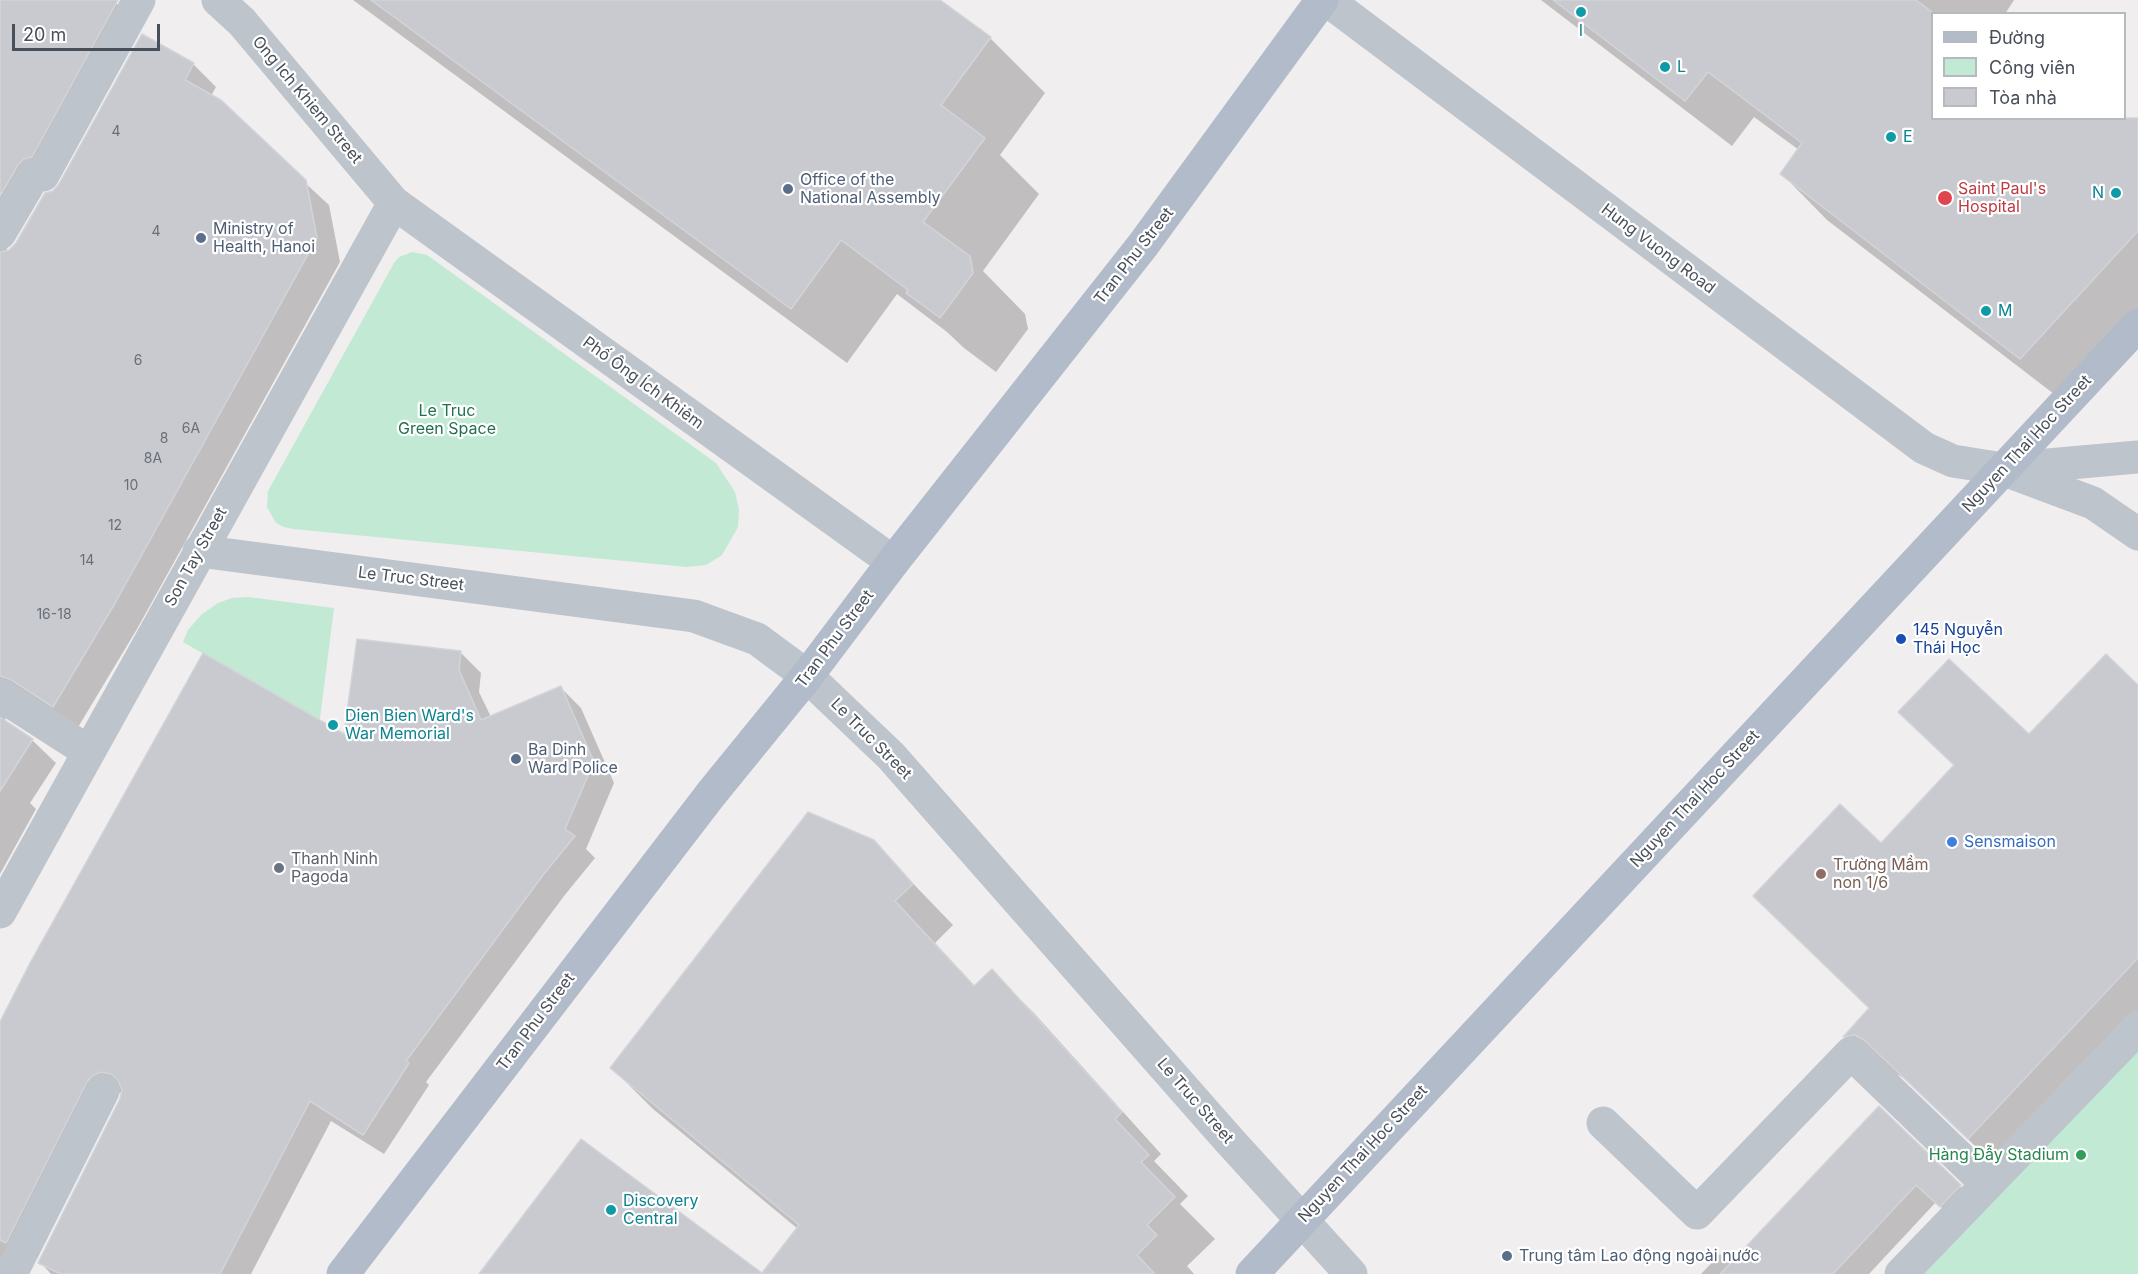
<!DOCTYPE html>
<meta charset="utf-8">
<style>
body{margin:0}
#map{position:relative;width:2138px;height:1274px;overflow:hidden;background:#f0eeee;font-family:Inter,sans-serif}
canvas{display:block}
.legend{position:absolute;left:1931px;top:12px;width:195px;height:108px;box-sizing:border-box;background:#fff;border:2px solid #b6b9bd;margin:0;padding:8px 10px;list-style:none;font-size:18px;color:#484f59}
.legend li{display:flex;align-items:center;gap:12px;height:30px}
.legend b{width:30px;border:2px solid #b6b9bd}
.scale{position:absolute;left:12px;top:24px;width:148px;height:27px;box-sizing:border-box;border:3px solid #484f59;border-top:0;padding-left:8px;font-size:18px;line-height:21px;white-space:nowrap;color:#484f59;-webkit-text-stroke:4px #fff;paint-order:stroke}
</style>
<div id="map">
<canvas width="2138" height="1274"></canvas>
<ul class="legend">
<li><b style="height:8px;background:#b1bbc9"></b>Đường</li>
<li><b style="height:16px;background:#c1e9d4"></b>Công viên</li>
<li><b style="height:16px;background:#c9cad0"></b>Tòa nhà</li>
</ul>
<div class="scale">20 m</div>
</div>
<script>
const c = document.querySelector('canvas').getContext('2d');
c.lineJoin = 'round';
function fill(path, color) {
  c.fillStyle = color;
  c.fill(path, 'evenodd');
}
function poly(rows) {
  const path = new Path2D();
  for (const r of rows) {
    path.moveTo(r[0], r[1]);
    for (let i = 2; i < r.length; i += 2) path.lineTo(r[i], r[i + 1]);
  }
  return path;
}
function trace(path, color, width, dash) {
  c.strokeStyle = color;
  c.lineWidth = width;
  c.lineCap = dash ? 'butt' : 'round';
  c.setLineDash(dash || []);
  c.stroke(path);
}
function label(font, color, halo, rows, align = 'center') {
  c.font = font + ' Inter,sans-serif';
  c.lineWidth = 4.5;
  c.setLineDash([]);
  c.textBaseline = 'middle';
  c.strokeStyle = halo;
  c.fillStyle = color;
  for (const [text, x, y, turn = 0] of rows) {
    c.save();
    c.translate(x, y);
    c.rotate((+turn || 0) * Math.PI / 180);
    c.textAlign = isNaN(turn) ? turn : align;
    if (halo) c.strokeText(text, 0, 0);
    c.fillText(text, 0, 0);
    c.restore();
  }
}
fill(poly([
 [412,252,427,255,716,463,735,492,739,510,738,527,722,555,706,565,687,567,293,529,284,527,276,523,267,507,268,491,394,263,399,257],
 [248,597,334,608,318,734,279,697,183,642,188,630,201,615,218,603,232,598],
 [2138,1036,2138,1274,1910,1274]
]), '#c1e9d4');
fill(poly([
 [0,0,110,0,116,3,139,27,5,252,11,250,17,243,54,192,193,64,216,87,211,96,329,205,340,262,137,629,77,729,7,709,5,722,32,740,56,763,30,803,36,809,0,874],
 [353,0,938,0,990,38,1045,93,1000,155,1039,194,983,271,1025,314,1028,329,996,372,964,348,947,332,897,294,847,363],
 [1541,0,2014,0,2005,14,1932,14,1932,118,2138,139,2138,327,2067,404,1827,220,1782,174,1799,150,1754,117,1732,146],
 [461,653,481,673,479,692,491,717,561,688,581,708,614,783,586,849,595,858,564,896,426,1082,429,1085,384,1154,331,1121,251,1274,51,1274,40,1262,121,1099,123,1092,113,1096,0,1274,0,1025,345,737],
 [2138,687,2138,1039,2008,1178,1906,1079,1896,1074,1884,1076,1845,1037,1871,1008,1881,846,2029,737],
 [873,842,953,925,935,943,975,986,992,972,1033,1012,1161,1154,1154,1161,1188,1196,1180,1204,1215,1239,1187,1266,1194,1274,763,1274,798,1229,653,1109,612,1068],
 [1879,1108,1978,1204,1959,1224,1936,1202,1869,1274,1701,1274,1720,1254,1731,1264]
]), '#0003');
const building = poly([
 [0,0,118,0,32,157,24,159,18,165,0,196,0,0],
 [371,0,940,0,991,37,941,105,985,138,923,222,970,256,973,273,940,318,906,293,908,290,841,240,791,309,371,0],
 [1553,0,1916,0,1932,12,1932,118,2138,118,2138,231,2020,359,1780,174,1802,143,1708,72,1685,101,1553,0],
 [142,34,194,63,185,80,221,100,306,180,317,238,114,605,53,707,10,679,0,676,0,252,9,250,16,243,45,193,53,191,59,184,142,34],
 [357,639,461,651,459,670,481,720,561,686,594,762,565,829,575,836,543,875,406,1061,409,1063,363,1135,310,1101,220,1274,61,1274,38,1263,120,1099,122,1090,118,1080,111,1074,101,1072,92,1076,87,1082,6,1243,0,1240,0,1022,30,963,203,653,344,734,357,639],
 [2106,654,2138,685,2138,958,1968,1139,1864,1040,1855,1035,1843,1037,1869,1008,1753,896,1840,804,1881,843,1954,765,1898,712,1949,659,2029,734,2106,654],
 [0,717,33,739,0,791,0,717],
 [808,812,874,840,913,884,895,901,974,986,992,969,1122,1112,1115,1119,1149,1155,1141,1162,1175,1197,1147,1225,1157,1235,1137,1255,1155,1274,479,1274,581,1139,762,1273,799,1225,610,1068,808,812],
 [1879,1106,1961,1185,1940,1207,1916,1185,1833,1274,1720,1274,1879,1106]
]);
fill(building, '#c9cad0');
trace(building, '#d2d4d9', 1.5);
trace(poly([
 [218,0,242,22,394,203,893,562],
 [1327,0,1924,448,1953,461,2003,469,2138,457],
 [0,233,34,175,43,175,139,0],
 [2010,472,2093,503,2138,534],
 [199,551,694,616,757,639,807,676,891,756,1228,1139,1351,1274],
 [0,695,89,752],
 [0,912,394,203],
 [1603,1123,1697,1213,1851,1053,1987,1184],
 [11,1274,103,1091],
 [1901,1274,2138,1028]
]), '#bec4cb', 33);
trace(poly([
 [343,1274,711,794,807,676,893,562,1143,245,1322,0],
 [1252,1274,2138,325]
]), '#b1bbc9', 33);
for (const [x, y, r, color] of [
 [1581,12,6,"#0f9aa8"],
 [1665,67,6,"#0f9aa8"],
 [1891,137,6,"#0f9aa8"],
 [788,189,6,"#5c6f8a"],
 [2116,193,6,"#0f9aa8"],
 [1945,198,8,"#e0444e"],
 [201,238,6,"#5c6f8a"],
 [1986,311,6,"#0f9aa8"],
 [1901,639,6,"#1a4fb4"],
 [333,725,6,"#0f9aa8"],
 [516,759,6,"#5c6f8a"],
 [1952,842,6,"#3f7fe0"],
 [279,868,6,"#6b7280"],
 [1821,874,6,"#8d6e63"],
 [2081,1155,6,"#2e9e5b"],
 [611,1210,6,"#0f9aa8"],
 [1507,1256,6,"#5c6f8a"]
]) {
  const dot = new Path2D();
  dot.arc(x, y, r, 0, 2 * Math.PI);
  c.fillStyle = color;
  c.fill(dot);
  trace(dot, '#fff', 2);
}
label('14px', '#686e77', null, [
 ["4",116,132],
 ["4",156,232],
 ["6",138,361],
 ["6A",191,429],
 ["8",164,439],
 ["8A",153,459],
 ["10",131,486],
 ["12",115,526],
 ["14",87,561],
 ["16-18",54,615]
]);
label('16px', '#0d838f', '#fff', [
 ["I",1581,31,"center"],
 ["L",1677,67],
 ["E",1903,137],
 ["N",2104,193,"right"],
 ["M",1998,311],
 ["Dien Bien Ward's",345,716],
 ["War Memorial",345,734],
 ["Discovery",623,1201],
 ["Central",623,1219]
], 'left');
label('16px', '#484f59', '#fff', [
 ["Ong Ich Khiem Street",307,100,50],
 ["Hung Vuong Road",1658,249,37],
 ["Tran Phu Street",1134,256,-52],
 ["Phố Ông Ích Khiêm",643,383,36],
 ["Nguyen Thai Hoc Street",2027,444,-47],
 ["Son Tay Street",196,557,-61],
 ["Le Truc Street",411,579,7],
 ["Tran Phu Street",835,639,-53],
 ["Le Truc Street",871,739,45],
 ["Nguyen Thai Hoc Street",1695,799,-47],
 ["Tran Phu Street",536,1022,-53],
 ["Le Truc Street",1195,1101,49],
 ["Nguyen Thai Hoc Street",1363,1154,-47]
]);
label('16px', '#4e5e75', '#fff', [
 ["Office of the",800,180],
 ["National Assembly",800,198],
 ["Ministry of",213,229],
 ["Health, Hanoi",213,247],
 ["Ba Dinh",528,750],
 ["Ward Police",528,768],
 ["Trung tâm Lao động ngoài nước",1519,1256]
], 'left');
label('16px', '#be3a42', '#fff', [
 ["Saint Paul's",1958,189],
 ["Hospital",1958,207]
], 'left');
label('16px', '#227151', '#fff', [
 ["Le Truc",447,411],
 ["Green Space",447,429]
]);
label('16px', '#164399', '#fff', [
 ["145 Nguyễn",1913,630],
 ["Thái Học",1913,648]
], 'left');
label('16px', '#366cbe', '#fff', [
 ["Sensmaison",1964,842]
], 'left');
label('16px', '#5b616d', '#fff', [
 ["Thanh Ninh",291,859],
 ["Pagoda",291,877]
], 'left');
label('16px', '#785e54', '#fff', [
 ["Trường Mầm",1833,865],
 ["non 1/6",1833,883]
], 'left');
label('16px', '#27864d', '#fff', [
 ["Hàng Ðẫy Stadium",2069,1155]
], 'right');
</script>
